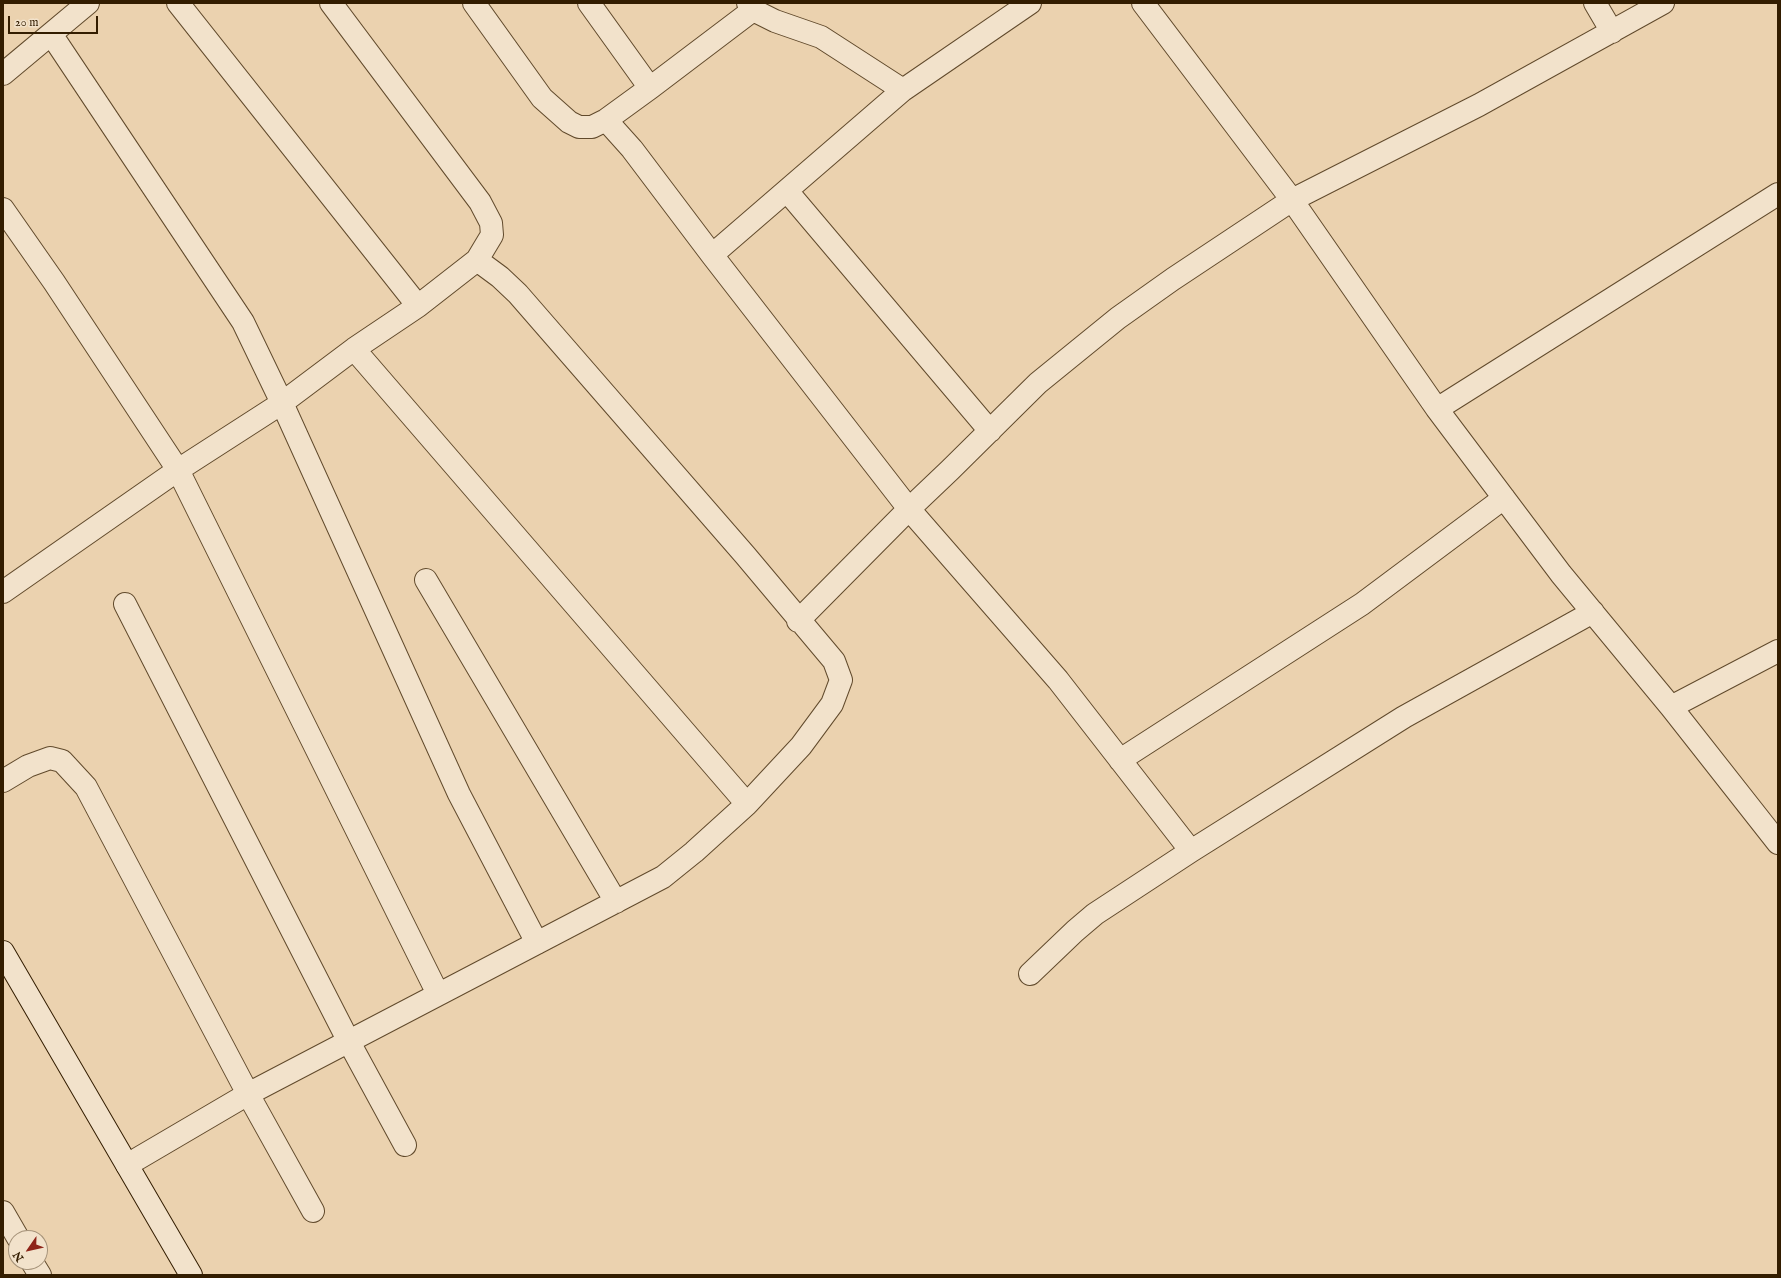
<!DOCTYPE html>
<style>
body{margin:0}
#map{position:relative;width:1781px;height:1278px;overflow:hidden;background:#ebd2af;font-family:"IM FELL English",serif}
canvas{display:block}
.frame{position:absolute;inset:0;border:4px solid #331d00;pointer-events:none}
.north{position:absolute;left:8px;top:1230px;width:40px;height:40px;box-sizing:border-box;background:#f2e2cb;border:1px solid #a6937a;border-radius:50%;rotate:236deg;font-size:11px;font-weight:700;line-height:16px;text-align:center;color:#331d00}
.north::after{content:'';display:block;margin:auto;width:14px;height:18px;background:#8f2418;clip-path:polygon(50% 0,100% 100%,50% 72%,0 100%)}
.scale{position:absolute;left:8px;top:16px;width:90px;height:18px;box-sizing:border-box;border:2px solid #331d00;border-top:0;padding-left:5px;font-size:12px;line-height:14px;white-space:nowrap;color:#331d00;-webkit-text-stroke:3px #f2e2cb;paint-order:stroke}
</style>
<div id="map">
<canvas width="1781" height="1278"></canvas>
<div class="frame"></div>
<div class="north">N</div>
<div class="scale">20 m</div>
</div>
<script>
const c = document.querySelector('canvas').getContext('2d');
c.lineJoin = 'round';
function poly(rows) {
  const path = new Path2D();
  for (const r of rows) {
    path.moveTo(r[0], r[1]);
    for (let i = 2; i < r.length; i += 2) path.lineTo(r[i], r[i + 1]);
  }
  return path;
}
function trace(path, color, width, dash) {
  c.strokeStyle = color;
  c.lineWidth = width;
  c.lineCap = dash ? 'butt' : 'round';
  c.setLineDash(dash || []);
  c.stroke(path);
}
const street = poly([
 [178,3,418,306],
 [474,3,542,98,569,122,579,127,592,127,606,120,650,88,753,10],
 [589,3,650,88],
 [748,3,753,10,775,21,821,37,903,90],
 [1143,3,1292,200,1437,409,1561,574,1671,707,1778,843],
 [1595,3,1612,32],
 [51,34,243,322,282,403,459,794,537,943],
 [3,74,88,3],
 [606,120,632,149,712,255,909,509,1058,680,1191,851],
 [787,191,990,431],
 [3,209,54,282,178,470,438,994],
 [712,255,903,90,1030,3],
 [354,349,747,804],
 [1437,409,1778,194],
 [426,580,616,902],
 [3,592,178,470,282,403,354,349,418,306,477,260,492,235,491,223,480,202,331,3],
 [125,604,349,1042,405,1145],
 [798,621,909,509,950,470,1038,383,1118,318,1173,279,1292,200,1479,105,1663,3],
 [1671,707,1778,651],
 [1120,760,1362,604,1504,498],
 [3,781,28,766,50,758,62,761,86,787,248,1094,313,1211],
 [1030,974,1075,931,1095,914,1191,851,1404,717,1593,612],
 [127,1165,248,1094,663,877,694,852,747,804,801,746,832,704,841,680,834,661,745,555,518,294,500,277,477,260],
 [3,1212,18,1238],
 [32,1262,40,1275]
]);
const secondary = poly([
 [3,952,191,1275]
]);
trace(street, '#614a2c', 24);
trace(secondary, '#331d00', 24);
trace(street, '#f2e2cb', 22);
trace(secondary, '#f2e2cb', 22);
</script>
